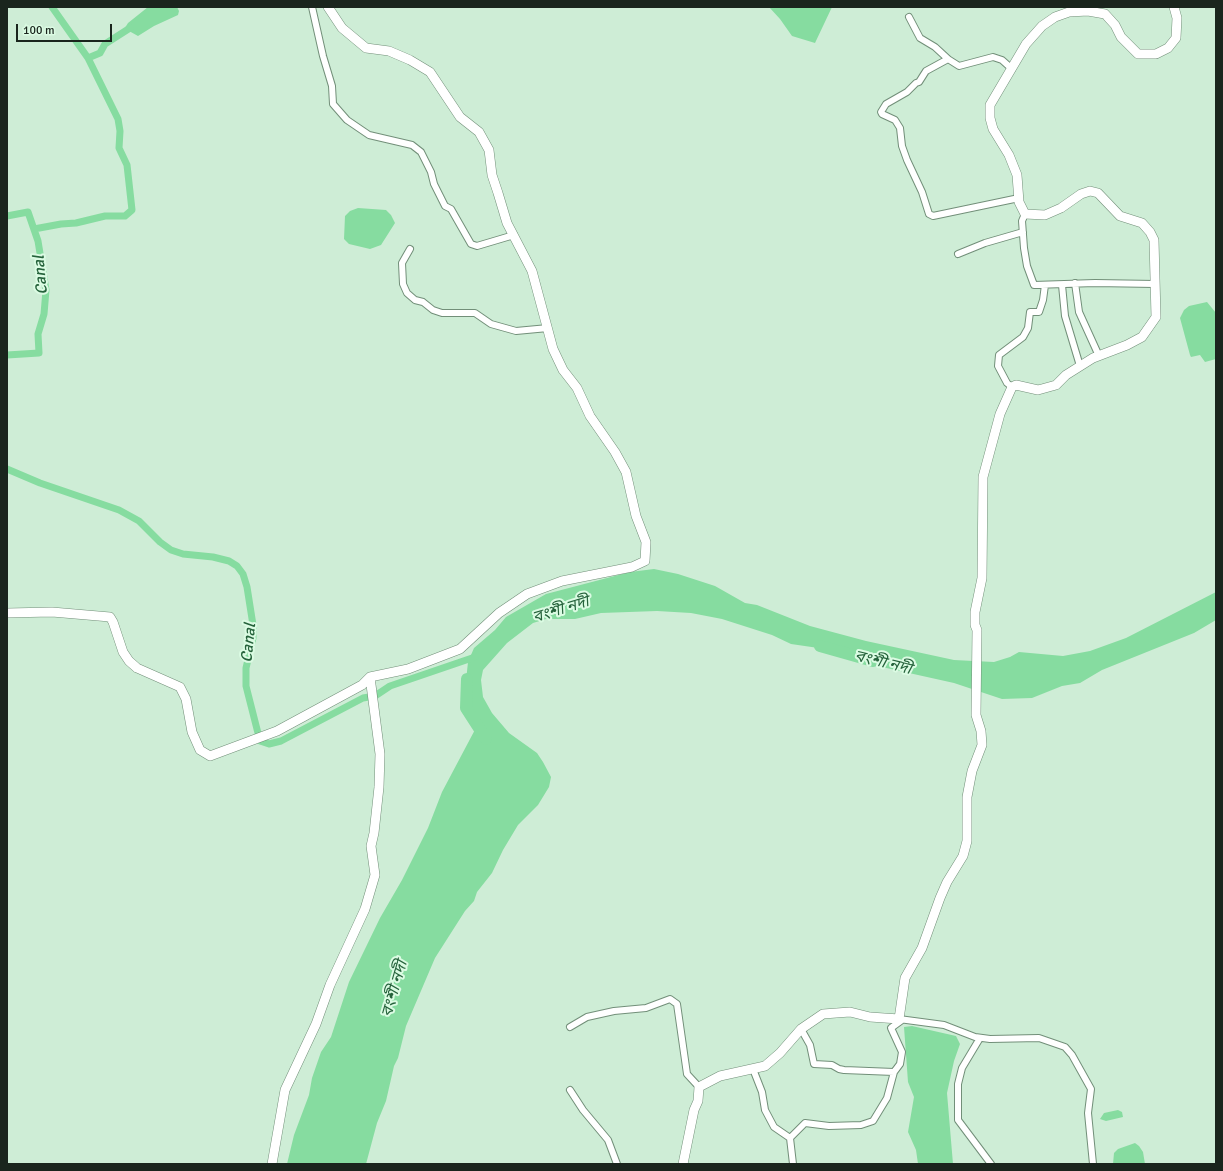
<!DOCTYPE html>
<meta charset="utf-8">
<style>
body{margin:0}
#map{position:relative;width:1223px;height:1171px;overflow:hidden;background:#ceedd6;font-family:Signika,sans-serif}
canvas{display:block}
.frame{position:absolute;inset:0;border:8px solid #1a251d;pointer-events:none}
.scale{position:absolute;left:16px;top:24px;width:96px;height:18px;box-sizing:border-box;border:2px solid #1a251d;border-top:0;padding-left:5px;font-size:12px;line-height:14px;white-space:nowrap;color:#1a251d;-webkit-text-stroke:3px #dbfbe3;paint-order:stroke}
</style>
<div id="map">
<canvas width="1223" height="1171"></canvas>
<div class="frame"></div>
<div class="scale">100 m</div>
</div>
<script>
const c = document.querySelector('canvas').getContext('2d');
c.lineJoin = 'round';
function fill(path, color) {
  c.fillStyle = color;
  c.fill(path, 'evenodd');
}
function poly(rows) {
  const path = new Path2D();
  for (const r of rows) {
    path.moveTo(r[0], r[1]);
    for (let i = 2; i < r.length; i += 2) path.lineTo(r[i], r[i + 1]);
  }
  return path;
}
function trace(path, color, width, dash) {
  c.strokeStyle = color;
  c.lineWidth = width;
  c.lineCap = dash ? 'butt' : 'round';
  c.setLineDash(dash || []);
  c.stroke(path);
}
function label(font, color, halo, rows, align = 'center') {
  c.font = font + ' Signika,"Noto Sans Bengali",sans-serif';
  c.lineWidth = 4;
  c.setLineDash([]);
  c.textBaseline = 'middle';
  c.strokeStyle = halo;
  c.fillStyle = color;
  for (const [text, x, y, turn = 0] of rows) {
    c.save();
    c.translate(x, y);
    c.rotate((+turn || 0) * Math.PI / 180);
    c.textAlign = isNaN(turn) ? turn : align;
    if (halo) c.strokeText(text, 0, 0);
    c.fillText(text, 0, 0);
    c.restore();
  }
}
fill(poly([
 [148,7,177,7,179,11,178,15,154,26,138,36,129,31,123,31,128,23],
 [769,7,832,7,815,43,792,36,780,19],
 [358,208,386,210,391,215,395,223,381,245,370,249,349,244,344,239,345,216,350,211],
 [1207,302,1216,313,1216,359,1205,362,1200,355,1191,357,1190,355,1180,318,1184,310,1189,306],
 [654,569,678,574,715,586,745,603,757,605,810,626,866,641,954,660,994,662,1010,657,1019,652,1063,656,1090,651,1126,638,1216,592,1216,620,1194,633,1102,670,1080,683,1062,686,1032,698,1002,699,954,683,882,667,839,651,791,644,772,635,722,619,691,613,657,611,601,613,575,619,546,619,533,623,507,643,483,670,481,680,483,697,492,713,509,733,537,753,543,762,551,777,549,787,538,805,518,825,503,850,492,873,477,892,474,901,465,911,435,958,406,1026,398,1058,394,1066,386,1101,377,1123,366,1164,287,1164,294,1135,309,1095,312,1078,321,1052,331,1037,349,982,380,918,402,880,428,828,442,792,478,724,472,717,465,690,468,662,474,648,495,630,506,617,546,594,630,572],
 [912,1026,956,1036,960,1044,954,1061,947,1093,953,1164,918,1164,916,1150,908,1132,914,1097,908,1082,904,1027],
 [1118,1110,1122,1112,1123,1117,1106,1121,1100,1119,1104,1113],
 [1135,1143,1139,1146,1143,1152,1145,1164,1113,1164,1114,1153,1118,1149]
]), '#86dca0');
trace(poly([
 [88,58,100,53,105,44,130,28],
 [7,216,28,212,38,241,46,290,44,314,38,334,39,353,7,355],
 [34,229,61,224,76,223,105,216,125,216,132,210,127,165,119,148,120,131,118,119,88,58,52,7],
 [7,469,40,483,119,510,139,521,160,542,171,550,183,554,213,557,229,561,237,566,243,574,247,587,253,625,253,638,246,668,246,686,260,741,269,744,281,741,363,698,375,696,390,686,475,657]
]), '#86dca0', 7);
trace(poly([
 [820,646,873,661],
 [467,679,466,708,486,739]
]), '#86dca0', 12);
const street = poly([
 [312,7,323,56,332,86,333,104,347,120,369,135,412,145,421,152,431,172,434,184,445,206,451,209,471,244,477,246,514,235],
 [909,17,920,38,935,47,948,59],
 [1012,69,1002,60,993,57,959,66,948,59,926,71,919,82,916,83,907,92,886,104,881,112,882,114,895,120,900,128,902,146,907,160,922,192,929,214,933,216,1019,198],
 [1025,214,1022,221,1024,248,1027,266,1034,285,1095,283,1155,284],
 [410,249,402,263,403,284,407,293,415,300,423,302,433,310,442,313,475,313,491,324,516,331,548,328],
 [958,254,985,243,1023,232],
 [1075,283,1079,312,1099,356],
 [1062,285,1065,316,1080,366],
 [1012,387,1007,383,998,366,999,355,1023,337,1028,328,1030,312,1039,312,1043,300,1045,285],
 [899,1019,944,1025,975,1037,990,1039,1039,1038,1065,1047,1072,1055,1091,1089,1088,1113,1093,1164],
 [570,1027,587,1017,614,1011,646,1008,670,999,677,1004,687,1074,699,1087],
 [801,1029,810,1045,814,1064,832,1065,839,1069,844,1070,894,1072],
 [980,1038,962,1068,958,1084,958,1120,991,1164],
 [753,1069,762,1092,765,1110,774,1127,790,1138],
 [570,1090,583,1110,608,1140,617,1164],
 [793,1164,790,1138,805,1123,829,1126,861,1125,873,1121,887,1098,894,1072,900,1064,902,1052,891,1028,902,1020]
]);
const secondary = poly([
 [7,613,52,612,110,617,113,622,123,652,129,661,137,668,180,687,186,699,192,732,200,750,210,756,277,731,362,685,370,677,408,669,460,649,499,613,527,594,562,581,632,567,645,561,646,542,636,516,626,472,615,452,590,416,577,388,563,370,553,349,532,271,507,223,498,193,492,175,489,150,479,132,460,117,430,72,410,60,389,51,366,48,342,28,328,7],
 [272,1164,285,1090,316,1024,330,985,365,909,375,875,371,846,374,833,379,787,380,754,370,677],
 [683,1164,694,1110,698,1101,699,1087,720,1076,765,1066,780,1053,801,1029,823,1014,850,1012,870,1017,899,1019,905,978,922,948,940,898,947,882,963,856,967,841,967,797,972,771,982,745,981,731,976,715,977,630,975,625,975,612,982,578,983,477,1000,414,1012,387,1016,385,1038,390,1056,385,1066,375,1093,358,1127,345,1142,337,1156,317,1154,240,1150,232,1142,223,1120,216,1098,193,1090,191,1081,194,1061,208,1045,215,1025,214,1019,202,1017,175,1009,155,993,129,990,118,990,105,1026,44,1042,26,1055,17,1069,12,1088,11,1105,14,1115,25,1121,37,1138,54,1156,54,1168,48,1176,38,1177,18,1174,7]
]);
trace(street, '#728f79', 8);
trace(secondary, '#728f79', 10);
trace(street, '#fff', 6);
trace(secondary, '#fff', 9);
label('italic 16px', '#25623b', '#dbfbe3', [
 ["Canal",41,275,-95],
 ["বংশী নদী",561,610,-17],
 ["Canal",249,643,-84],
 ["বংশী নদী",883,663,14],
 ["বংশী নদী",395,989,-74]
]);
</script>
